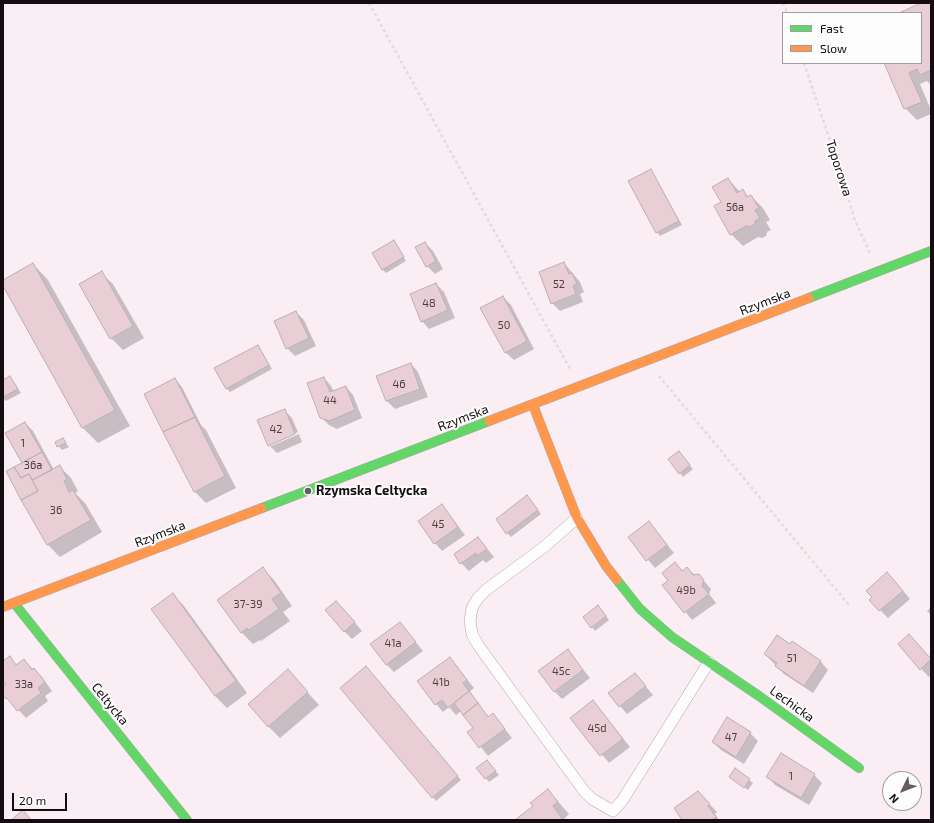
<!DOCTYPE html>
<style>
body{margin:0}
#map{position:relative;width:934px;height:823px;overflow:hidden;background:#faedf3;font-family:"Exo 2",sans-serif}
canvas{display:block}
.frame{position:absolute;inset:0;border:4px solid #150c11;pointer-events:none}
.legend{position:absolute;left:782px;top:12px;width:140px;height:52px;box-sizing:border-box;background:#fdfdfd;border:1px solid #a09d9f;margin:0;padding:5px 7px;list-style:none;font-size:12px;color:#150c11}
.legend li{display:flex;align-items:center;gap:8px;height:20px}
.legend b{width:20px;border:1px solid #a09d9f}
.north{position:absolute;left:882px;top:771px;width:40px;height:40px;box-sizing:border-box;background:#fdfdfd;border:1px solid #a09d9f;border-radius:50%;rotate:227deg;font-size:11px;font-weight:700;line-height:16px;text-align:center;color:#150c11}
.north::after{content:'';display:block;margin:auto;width:14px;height:18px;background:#655b60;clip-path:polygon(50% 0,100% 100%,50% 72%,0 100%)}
.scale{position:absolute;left:12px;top:793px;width:55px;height:18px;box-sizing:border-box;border:2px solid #150c11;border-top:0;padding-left:5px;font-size:12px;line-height:14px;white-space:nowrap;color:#150c11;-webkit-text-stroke:3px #fdfdfd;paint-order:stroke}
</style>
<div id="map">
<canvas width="934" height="823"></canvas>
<div class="frame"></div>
<ul class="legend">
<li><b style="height:5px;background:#63d668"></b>Fast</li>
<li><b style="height:5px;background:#ff974d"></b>Slow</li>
</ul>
<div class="north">N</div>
<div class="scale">20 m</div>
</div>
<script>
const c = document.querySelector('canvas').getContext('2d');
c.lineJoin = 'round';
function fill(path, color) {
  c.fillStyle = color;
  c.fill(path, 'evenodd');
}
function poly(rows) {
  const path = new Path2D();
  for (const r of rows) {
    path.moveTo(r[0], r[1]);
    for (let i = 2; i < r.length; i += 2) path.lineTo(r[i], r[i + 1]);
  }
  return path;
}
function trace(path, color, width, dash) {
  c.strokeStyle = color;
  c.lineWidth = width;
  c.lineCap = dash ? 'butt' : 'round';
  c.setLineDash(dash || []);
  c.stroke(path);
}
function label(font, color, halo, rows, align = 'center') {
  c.font = font + ' "Exo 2",sans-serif';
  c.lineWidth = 4;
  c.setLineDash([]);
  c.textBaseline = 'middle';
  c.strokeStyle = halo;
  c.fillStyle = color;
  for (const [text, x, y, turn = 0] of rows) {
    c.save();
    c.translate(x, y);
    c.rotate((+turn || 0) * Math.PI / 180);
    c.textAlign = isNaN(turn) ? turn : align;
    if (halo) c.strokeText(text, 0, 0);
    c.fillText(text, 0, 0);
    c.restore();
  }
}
fill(poly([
 [923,3,931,3,931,85,927,81,920,84,931,110,931,114,917,120,905,108,887,63,921,63,921,13,901,13],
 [650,170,682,225,660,236,657,232],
 [728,179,740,192,743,191,749,197,751,196,763,208,770,220,766,222,771,230,767,232,766,236,762,238,758,237,743,246,731,234,722,203],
 [394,241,406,261,386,273,382,269],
 [425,243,433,251,443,269,435,274,427,266,417,248],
 [564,263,580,282,584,292,580,294,583,302,560,311,552,303],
 [33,264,48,280,130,426,98,443,83,428,3,284,3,281],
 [101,273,113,284,144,338,123,350,111,338],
 [436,284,444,292,455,318,429,329,422,321],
 [503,297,511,305,534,349,514,360,506,353,482,309],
 [296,312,304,320,316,346,295,356,287,348],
 [258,346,272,369,230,392,226,388],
 [411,364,418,372,428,397,395,409,387,401,378,377],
 [10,377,21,393,6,401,3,399,3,381],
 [324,378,331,386,334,392,346,387,353,395,362,418,337,429,329,425,321,417],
 [175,379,182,387,201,425,206,430,236,488,206,503,194,491],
 [284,410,292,418,298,432,271,444,271,446,299,434,302,442,277,453,269,445],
 [25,423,33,431,54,470,60,467,71,478,78,491,75,493,85,503,102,532,60,557,48,545,7,472,23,463],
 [63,439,69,447,62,450,56,443],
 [682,456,693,469,683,477,680,473],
 [531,500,541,514,511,537,507,533],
 [442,505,465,535,442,551,435,543],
 [649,522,674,553,655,568,629,537],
 [478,538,494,557,486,563,483,560,469,571,461,563],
 [675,563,683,571,687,568,695,575,699,575,711,589,709,594,716,603,692,620,664,585,669,581],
 [263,569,274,580,292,606,283,612,290,621,261,641,260,640,253,644,241,632],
 [895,581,910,599,888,618,870,600],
 [173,595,184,606,247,693,227,708,215,696,153,609],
 [931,607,931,615,927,611],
 [344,610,362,631,352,639,344,631],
 [602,610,609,620,595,631,592,627],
 [400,623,423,651,394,672,387,665],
 [792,642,821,662,828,670,813,693,784,674,765,654,790,645],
 [917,643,931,659,931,675,929,677,899,645],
 [568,651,590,678,562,699,554,691],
 [9,658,17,666,24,661,42,677,52,691,45,696,48,701,26,718,3,693,3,689,7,686,3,680,3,663],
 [450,658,474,688,470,691,481,708,489,717,493,714,512,738,488,756,469,732,474,728,461,711,456,715,449,707,443,712,436,704],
 [288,671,319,705,280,738,268,726],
 [370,671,461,780,436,801,433,797],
 [635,674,653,695,627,714,620,706],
 [593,702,630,747,609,763,572,718],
 [750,733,758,741,744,764,721,750,713,742],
 [490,765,499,775,489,782,478,768],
 [814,775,822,783,809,805,775,785,768,777],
 [730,777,749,780,753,783,748,790],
 [548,790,569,814,564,819,565,820,517,820,534,807],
 [698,792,717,812,715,814,719,820,683,820]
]), '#0003');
const building = poly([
 [921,3,931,3,931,70,920,75,917,69,909,73,922,102,904,109,884,63,921,63,921,13,899,13,921,3],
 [651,169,679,221,656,233,628,181,651,169],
 [728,178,737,193,743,189,747,197,751,195,759,208,755,210,760,218,755,221,755,224,749,227,746,226,730,235,714,206,721,202,712,187,728,178],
 [394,240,404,257,382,270,372,253,394,240],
 [425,242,436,261,426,267,415,247,425,242],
 [564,262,569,274,572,273,577,284,573,286,576,294,551,304,539,272,564,262],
 [33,263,115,410,82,428,3,286,3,280,33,263],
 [102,271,133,326,110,339,79,284,102,271],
 [436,283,448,310,421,322,410,294,436,283],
 [503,296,527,341,505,353,480,308,503,296],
 [296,311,309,338,286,349,274,321,296,311],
 [258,345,269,365,226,389,214,368,258,345],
 [411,363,420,389,386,401,376,376,411,363],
 [10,376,18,389,3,397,3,380,10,376],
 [324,377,330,392,346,386,355,410,329,421,320,418,307,383,324,377],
 [175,378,195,417,163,432,144,394,175,378],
 [285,409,295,434,268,446,257,420,285,409],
 [195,417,225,476,194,492,163,432,195,417],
 [25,422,42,452,22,463,5,433,25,422],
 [63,438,66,443,57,447,55,442,63,438],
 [679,451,690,465,679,474,668,459,679,451],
 [42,452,52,470,32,480,29,474,21,478,14,467,42,452],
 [60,465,67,479,64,481,69,492,73,490,91,520,47,545,21,500,38,491,32,480,60,465],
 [14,467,21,478,29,474,38,491,21,500,6,471,14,467],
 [527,495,538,510,506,534,496,519,527,495],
 [442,504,458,527,434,544,418,521,442,504],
 [649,521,667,545,646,561,628,537,649,521],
 [478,537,487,549,477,556,476,553,460,564,454,554,478,537],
 [675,562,682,571,687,567,693,575,699,574,704,580,702,586,709,594,684,613,662,585,668,581,662,573,675,562],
 [263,567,281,593,272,599,279,609,249,630,247,628,241,633,217,600,263,567],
 [887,572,903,591,879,611,869,600,872,597,866,591,887,572],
 [173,593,236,681,215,696,151,609,173,593],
 [336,601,355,622,344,632,325,610,336,601],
 [598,605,606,616,591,628,583,617,598,605],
 [400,622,416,642,386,665,370,644,400,622],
 [909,634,931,659,920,670,898,644,909,634],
 [777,635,790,644,792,641,821,661,804,686,775,666,777,663,764,654,777,635],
 [568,649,583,670,554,692,538,671,568,649],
 [10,656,16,665,24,659,32,670,34,668,45,682,38,688,41,693,17,711,7,698,6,699,3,695,3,687,6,685,3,682,3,661,10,656],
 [450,657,467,680,463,683,469,691,448,708,442,700,435,705,417,681,450,657],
 [366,666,458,776,432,798,340,688,366,666],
 [288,669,308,692,268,727,248,704,288,669],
 [635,673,646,686,619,707,608,693,635,673],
 [469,691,478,703,463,715,454,703,469,691],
 [593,700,623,739,600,756,570,718,593,700],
 [478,703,488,717,493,713,505,729,479,748,467,732,473,728,463,715,478,703],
 [727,717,751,732,736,757,712,742,727,717],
 [781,753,815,774,801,798,766,777,781,753],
 [487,760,496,771,485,779,476,768,487,760],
 [735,768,750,779,744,788,729,777,735,768],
 [548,789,558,802,553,806,563,820,515,820,533,806,530,803,548,789],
 [698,791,710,804,708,806,716,817,712,820,682,820,674,808,698,791],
 [23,810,31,820,11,820,23,810]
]);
fill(building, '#e9cfd5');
trace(building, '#bbafb3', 1);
const lane = poly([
 [577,518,544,547,486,590,478,598,472,608,470,621,472,634,478,645,584,791,592,799,613,811,622,801,709,662]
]);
const fast = poly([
 [809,298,931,251],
 [262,508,489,421],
 [617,580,640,609,672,637,759,696,859,768],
 [14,603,187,820]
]);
const slow = poly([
 [533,405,577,518,606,566,617,580],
 [489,421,809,298],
 [3,607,262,508]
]);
trace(lane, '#b1a7ac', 12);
trace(fast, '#b1a7ac', 10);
trace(slow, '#b1a7ac', 10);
trace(poly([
 [369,3,570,369],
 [783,3,787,13],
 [804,63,841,173,854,218,870,253],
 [659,376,849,605]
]), '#e0dcde', 2.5, [3, 3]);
trace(lane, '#fefcfd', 11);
trace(fast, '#63d668', 9);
trace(slow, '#ff974d', 9);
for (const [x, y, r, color] of [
 [308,491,4,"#655b60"]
]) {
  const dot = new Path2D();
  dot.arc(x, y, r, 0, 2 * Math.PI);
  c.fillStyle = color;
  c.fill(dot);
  trace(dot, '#fdfdfd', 1.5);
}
label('11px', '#4a3d42', null, [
 ["56a",735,207],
 ["52",559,284],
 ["48",429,303],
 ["50",504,325],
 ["46",399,384],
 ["44",330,400],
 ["42",276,429],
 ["1",23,443],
 ["36a",33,465],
 ["36",56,510],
 ["45",438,524],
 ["49b",686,590],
 ["37-39",248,604],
 ["41a",393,643],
 ["51",792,658],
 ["45c",561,671],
 ["41b",441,682],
 ["33a",24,684],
 ["45d",597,728],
 ["47",731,737],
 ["1",791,776]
]);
label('13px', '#150c11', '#fdfdfd', [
 ["Toporowa",839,168,72],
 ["Rzymska",765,302,-21],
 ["Rzymska",463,418,-21],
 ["Rzymska",160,534,-21],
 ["Celtycka",110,704,51],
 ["Lechicka",792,704,36]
]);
label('bold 13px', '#150c11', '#fdfdfd', [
 ["Rzymska Celtycka",316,491]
], 'left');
</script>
